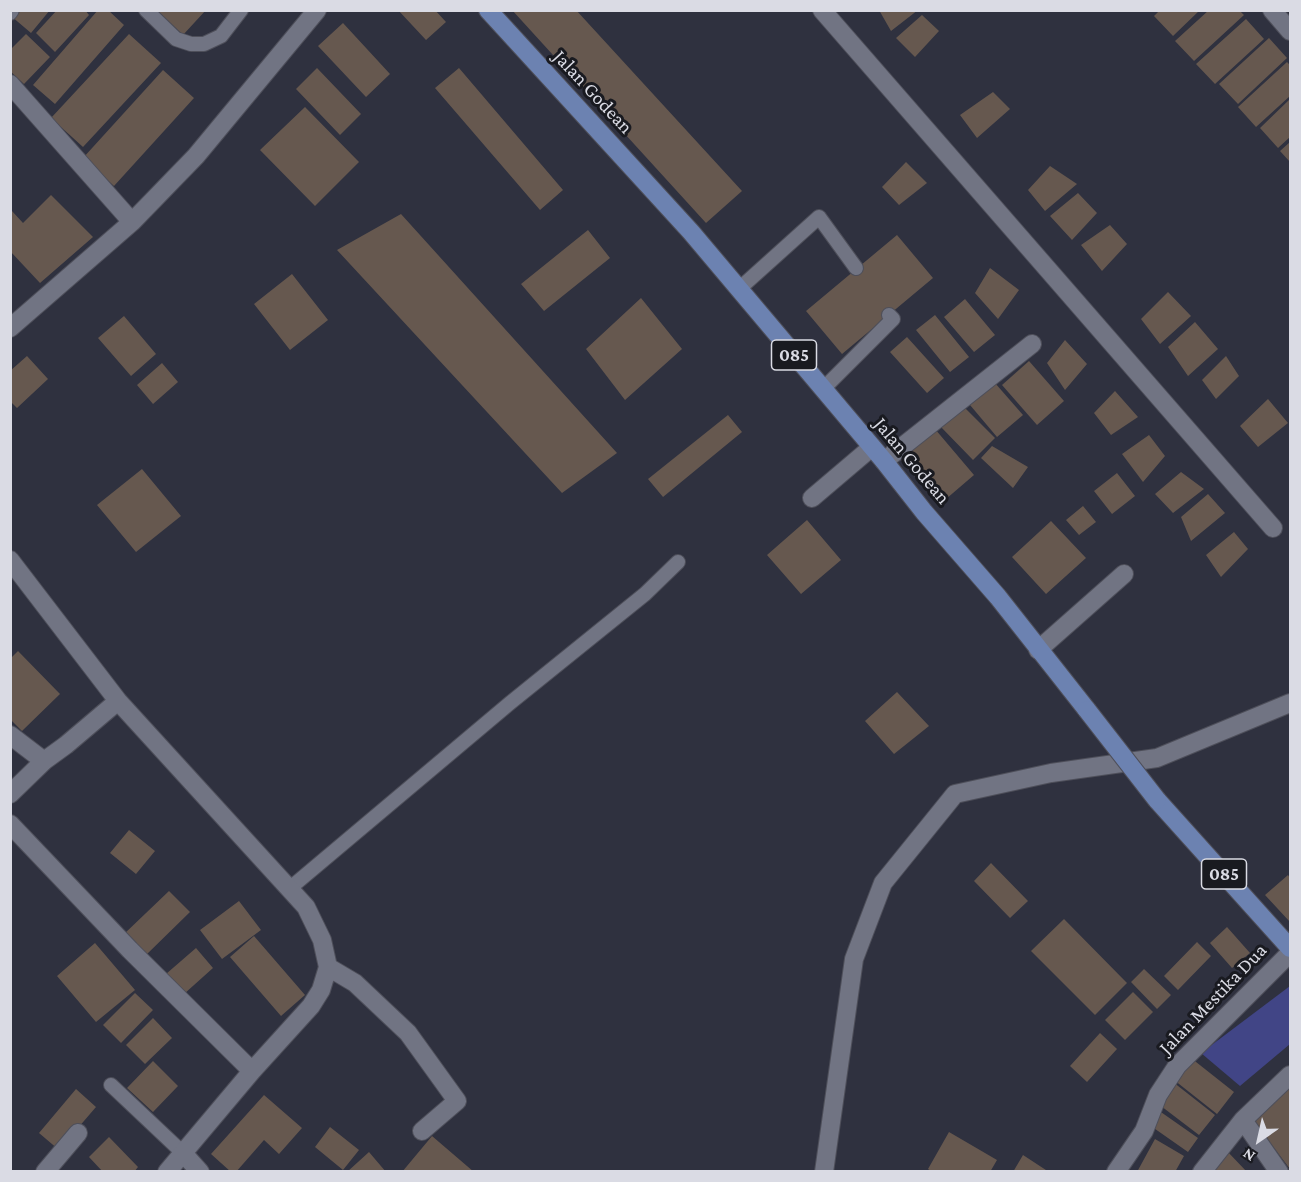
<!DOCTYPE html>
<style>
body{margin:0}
#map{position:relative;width:1301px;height:1182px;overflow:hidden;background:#2f313f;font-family:"Crimson Pro",serif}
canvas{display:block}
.frame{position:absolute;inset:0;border:12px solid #dadbe4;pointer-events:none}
.north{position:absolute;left:1229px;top:1110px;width:60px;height:60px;-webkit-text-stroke:4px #191a20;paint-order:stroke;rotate:214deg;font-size:16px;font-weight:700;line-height:24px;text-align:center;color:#dadbe4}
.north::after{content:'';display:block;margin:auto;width:21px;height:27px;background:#dadbe4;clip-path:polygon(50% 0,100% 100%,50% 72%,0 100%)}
</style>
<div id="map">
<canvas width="1301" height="1182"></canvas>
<div class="frame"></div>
<div class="north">N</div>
</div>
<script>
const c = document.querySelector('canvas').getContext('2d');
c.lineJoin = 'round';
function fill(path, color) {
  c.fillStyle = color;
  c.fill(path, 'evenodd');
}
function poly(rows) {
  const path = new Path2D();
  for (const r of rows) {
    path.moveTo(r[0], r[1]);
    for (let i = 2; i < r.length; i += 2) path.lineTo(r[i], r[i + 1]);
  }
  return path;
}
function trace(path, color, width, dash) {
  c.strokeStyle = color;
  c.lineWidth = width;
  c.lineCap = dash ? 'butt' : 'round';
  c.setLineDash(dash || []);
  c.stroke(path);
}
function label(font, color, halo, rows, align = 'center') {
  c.font = font + ' "Crimson Pro",serif';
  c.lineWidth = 6;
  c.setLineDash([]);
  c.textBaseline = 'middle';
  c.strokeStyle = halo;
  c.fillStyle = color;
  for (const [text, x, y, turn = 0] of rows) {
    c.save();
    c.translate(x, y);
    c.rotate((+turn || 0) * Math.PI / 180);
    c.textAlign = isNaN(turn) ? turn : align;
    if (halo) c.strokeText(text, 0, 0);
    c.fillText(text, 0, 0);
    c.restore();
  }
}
fill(poly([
 [1290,986,1290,1044,1240,1086,1201,1053]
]), '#414586');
fill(poly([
 [16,10,50,10,31,33,11,16],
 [57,10,85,10,89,15,55,52,36,33],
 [98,10,108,10,124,25,55,104,33,85],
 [157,10,206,10,183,35],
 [398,10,435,10,446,22,426,40],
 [512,10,576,10,742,191,706,223],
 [879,10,918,10,891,31],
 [1160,10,1200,10,1173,36,1154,16],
 [1209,10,1239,10,1244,15,1194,61,1175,41],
 [922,15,939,31,915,57,896,38],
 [1246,19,1264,39,1215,84,1196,64],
 [343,23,390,74,366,97,318,46],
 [26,34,50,57,24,84,10,71,10,50],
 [129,34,161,63,83,147,51,118],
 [1269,38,1287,58,1238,104,1219,84],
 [1287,62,1290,65,1290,96,1256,127,1238,107],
 [317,68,361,114,340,135,296,89],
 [459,68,563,190,540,210,435,88],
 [163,70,194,98,114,186,83,158],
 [993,92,1010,109,977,138,960,115],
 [1290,99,1290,137,1278,148,1260,128],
 [305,107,359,162,315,206,260,150],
 [1290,142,1290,162,1280,151],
 [906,162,927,183,899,205,882,187],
 [1050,166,1077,184,1045,211,1028,190],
 [1078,193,1097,213,1072,240,1050,216],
 [51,195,93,237,40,283,10,251,10,212,12,211,23,223],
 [401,214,617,453,562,493,337,250],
 [1110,225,1127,244,1102,271,1081,245],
 [588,230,610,258,544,311,521,284],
 [897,235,933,278,842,354,806,311],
 [990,268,1019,290,998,319,975,293],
 [292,274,328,320,290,350,254,304],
 [1168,292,1191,316,1160,344,1141,319],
 [641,298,682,349,625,400,586,349],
 [965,299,995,335,974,352,944,317],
 [935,315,969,357,950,372,916,330],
 [124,316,156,354,131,376,98,338],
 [1195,322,1218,349,1188,376,1168,347],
 [907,337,944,378,927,393,890,352],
 [1065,340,1087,364,1065,390,1047,363],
 [27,356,48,379,17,408,10,401,10,371],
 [1226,356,1239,376,1216,399,1202,380],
 [1029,361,1064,401,1037,425,1002,385],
 [162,363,178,382,153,404,137,385],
 [995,383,1023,415,997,437,970,405],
 [1115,391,1138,417,1111,435,1094,413],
 [1268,399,1288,423,1258,447,1240,426],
 [962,405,995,438,973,460,940,426],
 [728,415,742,432,663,497,648,479],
 [935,429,974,475,939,505,900,459],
 [1149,435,1165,456,1143,482,1122,454],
 [992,446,1028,467,1013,488,981,458],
 [142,469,181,516,136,552,97,505],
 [1181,472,1204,489,1173,513,1155,494],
 [1117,473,1135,496,1112,514,1094,491],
 [1208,494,1225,513,1191,541,1181,517],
 [1083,506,1096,522,1079,535,1066,520],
 [807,520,841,560,801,594,767,555],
 [1051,521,1086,558,1046,594,1012,557],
 [1234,532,1248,549,1221,577,1206,555],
 [18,651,60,694,22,731,10,719,10,659],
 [897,692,929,726,894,754,865,721],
 [129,830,155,851,136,874,110,853],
 [991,863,1028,901,1010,918,974,881],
 [1288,875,1290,878,1290,922,1265,895],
 [169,891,190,912,144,957,123,935],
 [239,901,261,930,222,959,200,930],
 [1064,919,1127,983,1095,1015,1031,951],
 [1227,927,1250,953,1232,968,1210,943],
 [254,936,305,995,281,1016,230,957],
 [1197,942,1211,956,1178,990,1164,976],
 [95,943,135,990,96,1022,57,976],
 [196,948,213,968,184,994,166,974],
 [1144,969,1171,995,1157,1009,1131,982],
 [1133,992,1153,1012,1125,1040,1105,1020],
 [135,993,153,1010,121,1043,103,1025],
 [153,1018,172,1038,145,1064,126,1045],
 [1100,1033,1117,1049,1087,1082,1070,1066],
 [1191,1058,1234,1092,1217,1114,1174,1080],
 [153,1061,178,1086,153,1112,127,1088],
 [1290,1078,1290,1169,1250,1116],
 [1173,1082,1215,1115,1199,1135,1157,1103],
 [76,1089,96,1107,59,1150,39,1133],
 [264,1095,302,1128,279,1154,264,1140,236,1172,231,1172,211,1154],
 [1158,1110,1198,1138,1188,1152,1148,1124],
 [330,1127,359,1150,343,1170,315,1147],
 [949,1132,997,1160,990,1172,932,1172,928,1169],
 [432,1136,474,1172,402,1172],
 [109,1137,138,1167,134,1172,103,1172,89,1157],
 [1155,1139,1184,1156,1175,1172,1137,1172],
 [1227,1151,1247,1172,1206,1172],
 [369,1152,386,1172,347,1172],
 [1023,1155,1049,1172,1013,1172]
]), '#66584f');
const lane = poly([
 [146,10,176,39,191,44,204,44,221,36,241,10],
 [10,13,12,10],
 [739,289,819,217,856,268],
 [823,389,893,319,889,315],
 [289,889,510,703,645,594,678,562],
 [111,1085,183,1153]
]);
const street = poly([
 [822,10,1273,528],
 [1272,10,1290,31],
 [10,84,132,222],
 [10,328,132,222,196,156,317,10],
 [884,461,1032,344],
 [812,498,872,447],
 [10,560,118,701,306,907,322,940,328,967,321,990,311,1006,252,1071,167,1172],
 [1038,650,1124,574],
 [10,735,44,761],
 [10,794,44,761,66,745,118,701],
 [10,824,130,950,252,1071],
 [328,967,355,983,408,1033,457,1101,422,1131],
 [1243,1120,1279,1172],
 [183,1153,200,1172],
 [45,1172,78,1133],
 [824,1172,854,959,883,883,955,794,1051,773,1157,758,1290,703],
 [1116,1172,1144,1131,1158,1095,1177,1066,1290,953],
 [1202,1172,1243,1120,1290,1075]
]);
const primary = poly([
 [488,10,691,232,884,461,924,512,998,597,1087,710],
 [1157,800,1290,948]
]);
trace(lane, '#4e4f5a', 16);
trace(street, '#4e4f5a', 20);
trace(primary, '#4e4f5a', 20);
trace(lane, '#717483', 14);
trace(street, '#717483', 18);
trace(primary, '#6c82b1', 18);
const primaryBridge = poly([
 [1087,710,1157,800]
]);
trace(primaryBridge, '#4e4f5a', 20, []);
trace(primaryBridge, '#6c82b1', 18);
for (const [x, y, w] of [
 [794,355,45],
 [1224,874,45]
]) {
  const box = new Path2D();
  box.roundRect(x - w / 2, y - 15, w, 30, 4.5);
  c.fillStyle = '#191a20';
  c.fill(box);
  trace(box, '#dadbe4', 1.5);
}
label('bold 18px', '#dadbe4', null, [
 ["085",794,355],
 ["085",1224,874]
]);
label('20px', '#dadbe4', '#191a20', [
 ["Jalan Godean",593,92,47],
 ["Jalan Godean",912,461,50],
 ["Jalan Mestika Dua",1213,999,-46]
]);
</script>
